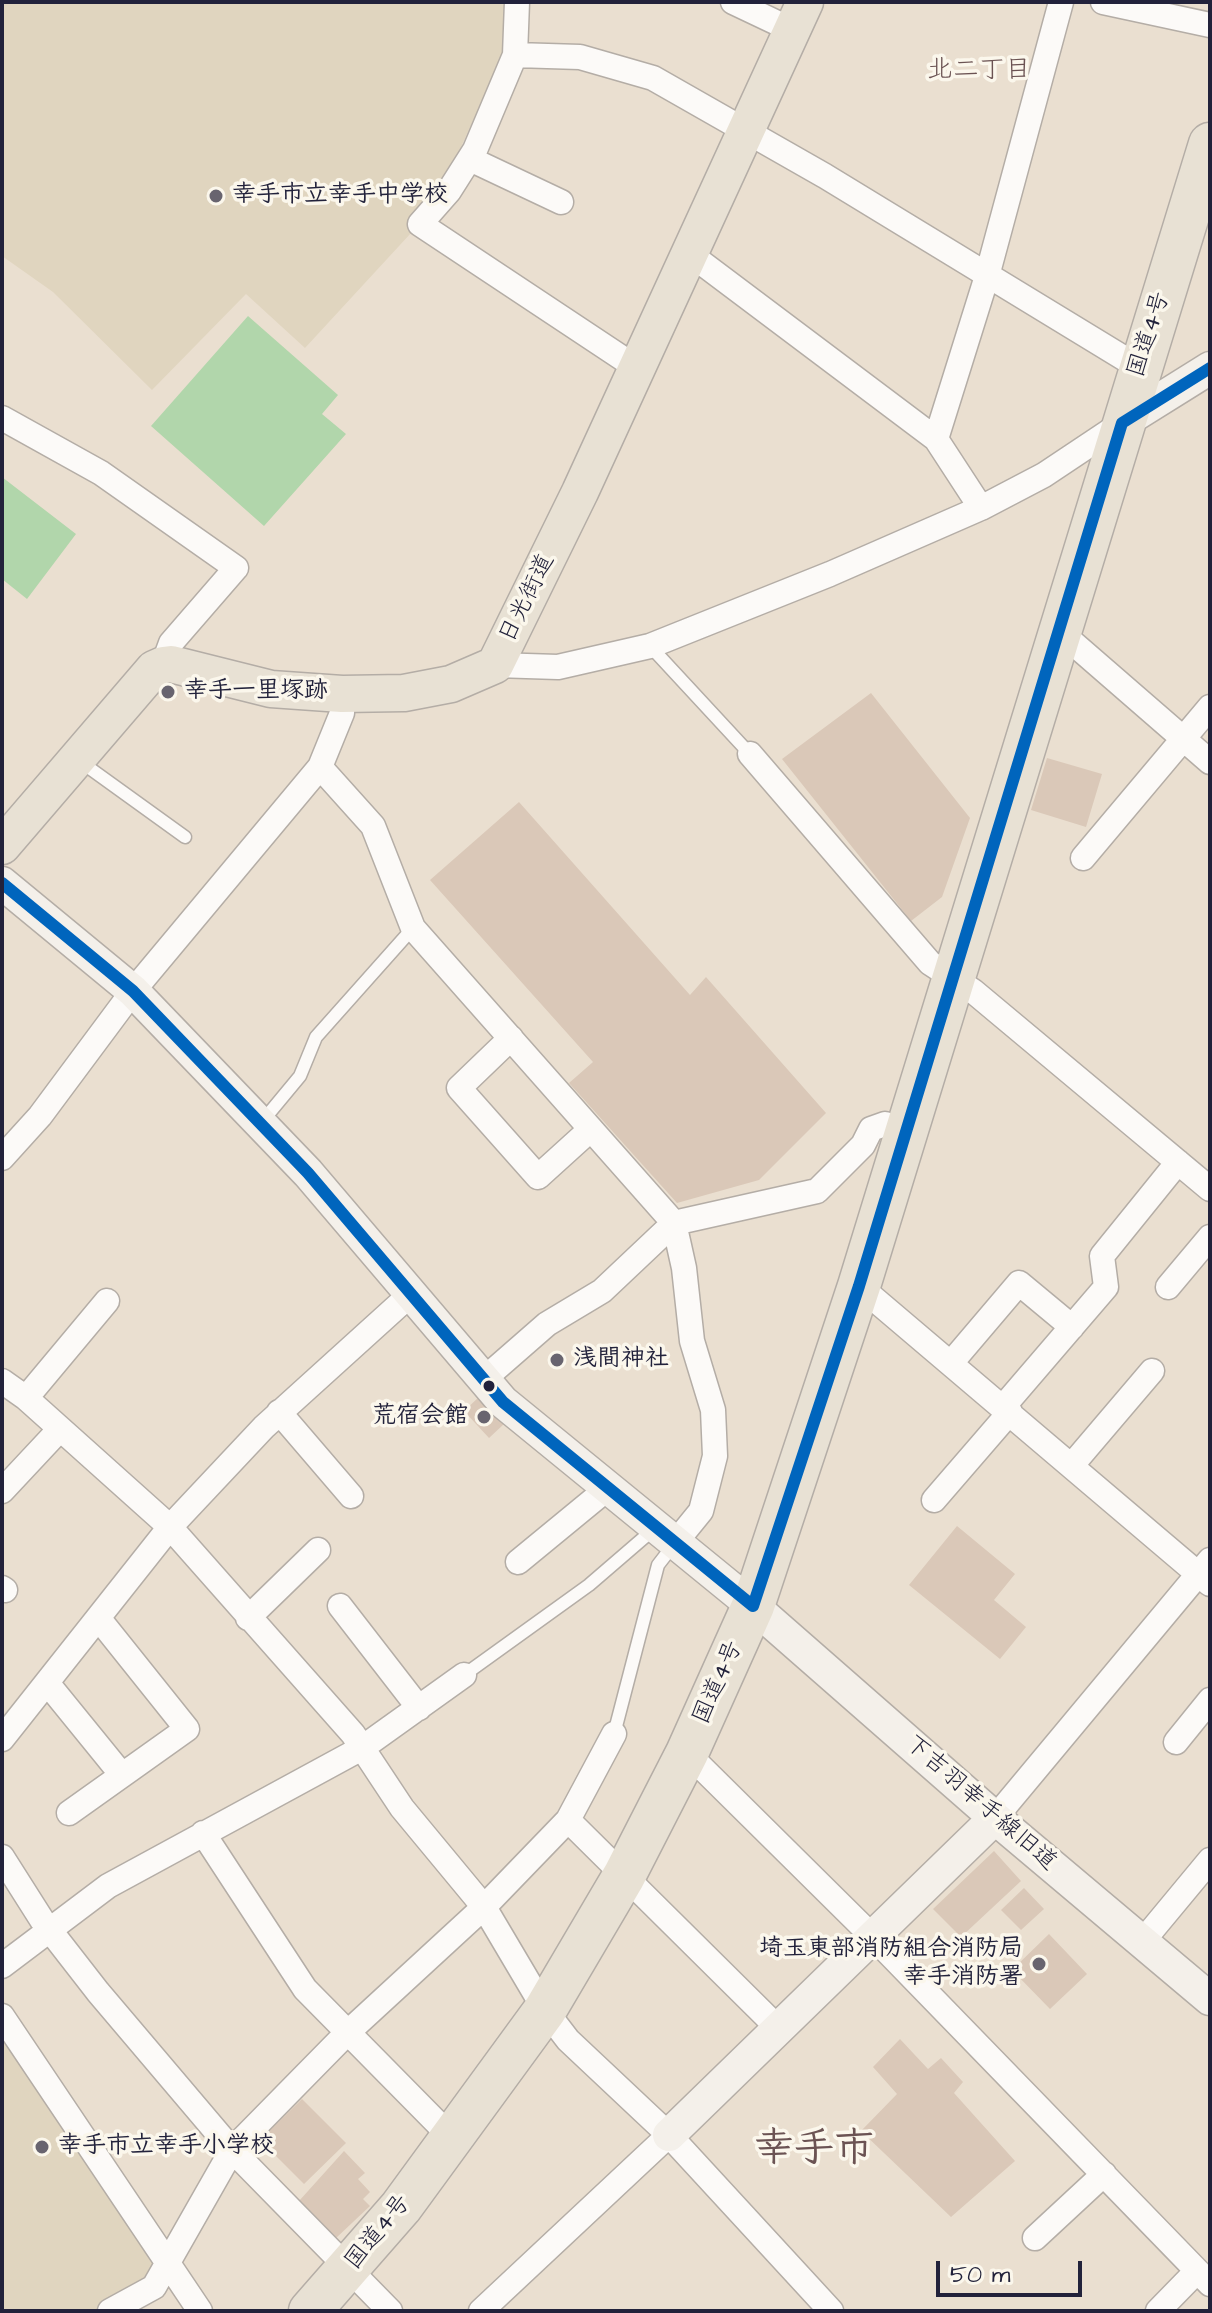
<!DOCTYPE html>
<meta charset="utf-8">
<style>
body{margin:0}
#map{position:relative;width:1212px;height:2313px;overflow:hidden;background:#eadfd0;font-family:"Architects Daughter",sans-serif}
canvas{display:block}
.frame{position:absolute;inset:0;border:4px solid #22223b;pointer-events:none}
.scale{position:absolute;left:936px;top:2261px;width:146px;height:36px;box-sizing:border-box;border:4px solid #22223b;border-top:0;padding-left:10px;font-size:24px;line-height:28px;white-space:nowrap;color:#22223b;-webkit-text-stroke:6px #fbf7ec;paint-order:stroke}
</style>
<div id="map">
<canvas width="1212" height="2313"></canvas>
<div class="frame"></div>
<div class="scale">50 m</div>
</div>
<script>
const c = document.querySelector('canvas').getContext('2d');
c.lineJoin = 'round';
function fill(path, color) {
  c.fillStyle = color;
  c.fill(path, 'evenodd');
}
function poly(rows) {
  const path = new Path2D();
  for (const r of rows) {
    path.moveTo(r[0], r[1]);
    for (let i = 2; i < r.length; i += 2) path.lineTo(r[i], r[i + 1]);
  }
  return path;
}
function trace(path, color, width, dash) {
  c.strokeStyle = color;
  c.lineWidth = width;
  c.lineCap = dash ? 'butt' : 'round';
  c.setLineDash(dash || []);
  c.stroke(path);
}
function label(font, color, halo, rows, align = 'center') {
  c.font = font + ' "Architects Daughter","Klee One",sans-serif';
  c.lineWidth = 7;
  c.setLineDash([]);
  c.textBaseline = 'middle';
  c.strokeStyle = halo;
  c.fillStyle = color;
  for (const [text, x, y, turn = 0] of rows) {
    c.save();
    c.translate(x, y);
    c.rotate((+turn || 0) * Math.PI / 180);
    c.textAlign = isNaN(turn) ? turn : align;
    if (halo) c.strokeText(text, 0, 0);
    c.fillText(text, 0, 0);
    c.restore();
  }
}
fill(poly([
 [2,2,499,2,506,6,505,50,447,178,412,214,411,233,305,348,246,294,152,390,53,292,2,256],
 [2,2027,162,2267,103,2311,2,2311]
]), '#e0d5bf');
fill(poly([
 [248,316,338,395,322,414,346,434,264,526,151,426],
 [2,477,76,534,27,599,2,579]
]), '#b1d6ab');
fill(poly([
 [871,693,970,818,942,897,911,921,782,759],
 [1047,758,1102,774,1086,827,1031,810],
 [519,802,690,995,706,977,826,1113,759,1180,677,1203,569,1083,593,1062,430,880],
 [479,1397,504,1424,489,1438,464,1411],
 [957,1526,1015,1574,994,1600,1026,1627,1000,1659,909,1585],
 [994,1851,1021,1881,961,1937,933,1909],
 [1024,1888,1044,1909,1021,1930,1001,1910],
 [1049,1934,1087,1974,1050,2009,1012,1970],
 [900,2039,928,2069,941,2058,963,2082,954,2093,1015,2161,951,2217,861,2131,897,2094,873,2067],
 [302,2099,346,2143,304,2184,260,2140],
 [344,2151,365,2173,358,2179,370,2192,363,2199,370,2206,335,2239,299,2201]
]), '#dac8b8');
const lane = poly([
 [650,646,750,754],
 [81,762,185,837],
 [261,1123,300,1076,316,1037,413,928],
 [464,1675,589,1585,654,1529],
 [614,1734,658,1565,675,1543]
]);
const street = poly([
 [733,2,792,30],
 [1103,2,1210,25],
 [515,55,517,2],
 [470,159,561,202],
 [690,254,936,439],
 [637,368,420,224,449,191,475,150,515,55,580,57,653,78,825,176,1140,368],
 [2,418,101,473,236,568,171,643,163,665],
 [981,508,936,439,987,276,1061,2],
 [1058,630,1210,762],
 [495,665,558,667,650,646,830,574,981,508,1044,475,1122,423],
 [750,754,930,963,973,991,1210,1189],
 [320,767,373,826,413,928,674,1223,684,1268,692,1341,713,1410,715,1456,701,1511,675,1543],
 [1083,858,1210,707],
 [511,1038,459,1088,538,1177,591,1129],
 [2,1158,40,1116,133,991,320,767,342,713,342,694],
 [859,1286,1210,1584],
 [1168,1287,1210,1237],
 [951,1363,1019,1283,1072,1327],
 [484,1379,547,1324,602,1291,674,1223,817,1191,863,1145,871,1129,885,1124,907,1131],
 [2,1381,26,1398,170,1527,353,1734,402,1808,484,1907,545,2010,568,2040,669,2135,831,2311],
 [26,1398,107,1301],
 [1003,1407,1106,1287,1102,1256,1178,1162],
 [279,1412,351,1496],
 [1072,1465,1152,1371],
 [2,1491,60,1429],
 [934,1500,1010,1412],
 [518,1562,608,1488],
 [2,1588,5,1590],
 [340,1606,419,1708],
 [248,1618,318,1550],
 [48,1684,122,1775],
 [2,1739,170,1527,264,1427,412,1293],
 [1176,1742,1210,1700],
 [687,1753,874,1938,1210,2284],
 [69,1813,187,1729,99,1619],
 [995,1818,1210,1560],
 [568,1820,779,2029],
 [203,1833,305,1989,453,2139],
 [2,1857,42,1920,98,1992,232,2150,390,2311],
 [1142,1942,1210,1860],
 [2,1966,108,1886,362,1748,464,1675],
 [2,2016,200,2311],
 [1035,2238,1104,2174],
 [110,2311,154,2287,232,2150,346,2034,484,1907,568,1820,614,1734],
 [481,2311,669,2135],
 [1158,2311,1197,2271]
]);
const secondary = poly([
 [1122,423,1210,368],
 [2,883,133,991,308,1173,503,1402,753,1606,995,1818,1210,1999],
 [669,2135,995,1818]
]);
const primary = poly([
 [2,846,154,669,163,665,171,664,271,689,342,694,404,693,451,684,495,665,580,492,805,2]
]);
const highway = poly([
 [310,2311,401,2207,545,2010,624,1876,687,1753,753,1606,859,1286,1210,144]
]);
trace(lane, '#b4ada6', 15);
trace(street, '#b4ada6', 27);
trace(secondary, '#b4ada6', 35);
trace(primary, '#b4ada6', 39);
trace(highway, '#b4ada6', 45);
trace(lane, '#fcfaf8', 12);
trace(street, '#fcfaf8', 24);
trace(secondary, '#f4f0ea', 32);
trace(primary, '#e8e1d4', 36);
trace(highway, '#e8e1d4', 42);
trace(poly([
 [1122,423,1210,368],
 [2,883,133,991,308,1173,503,1402,753,1606],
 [753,1606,859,1286,1122,423]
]), '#0065bd', 12);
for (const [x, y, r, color] of [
 [216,196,8,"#68646f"],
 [168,692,8,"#68646f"],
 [557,1360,8,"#68646f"],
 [489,1386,7,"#22223b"],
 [484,1417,8,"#68646f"],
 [1039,1964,8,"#68646f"],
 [42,2147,8,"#68646f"]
]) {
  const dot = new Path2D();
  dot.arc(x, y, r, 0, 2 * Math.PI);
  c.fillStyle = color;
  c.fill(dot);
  trace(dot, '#fbf7ec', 3);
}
label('bold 24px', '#22223b', '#fbf7ec', [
 ["幸手市立幸手中学校",232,196],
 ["幸手一里塚跡",184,692],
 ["浅間神社",573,1360],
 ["荒宿会館",468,1417,"right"],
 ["埼玉東部消防組合消防局",1023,1950,"right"],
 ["幸手消防署",1023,1978,"right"],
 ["幸手市立幸手小学校",58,2147]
], 'left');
label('24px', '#22223b', '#fbf7ec', [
 ["国道4号",1150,335,-72],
 ["日光街道",528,599,-64],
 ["国道4号",719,1683,-66],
 ["下吉羽幸手線旧道",980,1804,41],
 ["国道4号",379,2233,-51]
]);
label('26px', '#6b5353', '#fbf7ec', [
 ["北二丁目",979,72]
]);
label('bold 40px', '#6b5353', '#fbf7ec', [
 ["幸手市",814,2152]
]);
</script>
